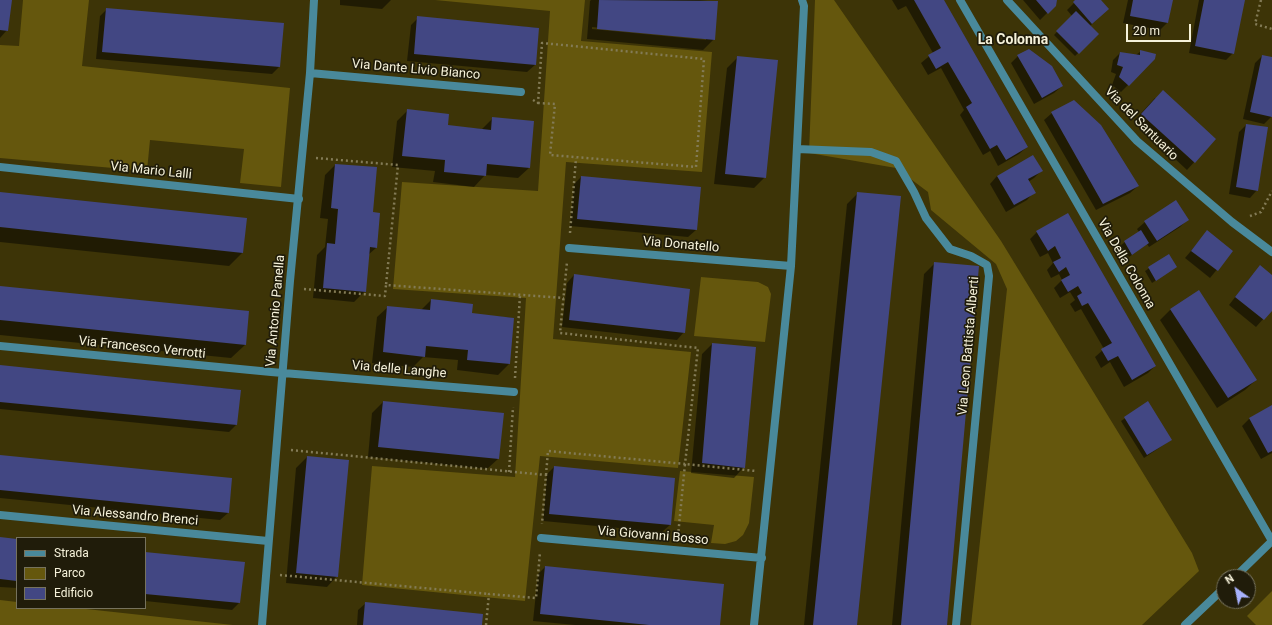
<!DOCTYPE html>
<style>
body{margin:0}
#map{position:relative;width:1272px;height:625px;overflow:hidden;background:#3d3407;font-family:Roboto,sans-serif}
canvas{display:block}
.legend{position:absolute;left:16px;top:537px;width:130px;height:72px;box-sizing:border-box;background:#201c0a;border:1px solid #76725d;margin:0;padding:5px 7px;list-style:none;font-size:12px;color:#f6f2da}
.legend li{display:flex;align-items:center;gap:8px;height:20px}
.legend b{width:20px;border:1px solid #76725d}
.north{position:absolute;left:1216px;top:569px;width:40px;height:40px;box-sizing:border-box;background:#201c0a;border:1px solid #76725d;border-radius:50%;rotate:327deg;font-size:11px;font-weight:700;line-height:16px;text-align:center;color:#f6f2da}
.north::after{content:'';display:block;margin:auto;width:14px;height:18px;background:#a7b1fc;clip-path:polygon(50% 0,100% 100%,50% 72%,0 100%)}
.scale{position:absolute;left:1126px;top:24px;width:65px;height:18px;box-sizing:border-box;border:2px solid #f6f2da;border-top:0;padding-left:5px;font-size:12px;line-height:14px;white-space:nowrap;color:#f6f2da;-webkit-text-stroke:3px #201c0a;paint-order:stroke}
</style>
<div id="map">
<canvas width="1272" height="625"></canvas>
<ul class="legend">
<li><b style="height:5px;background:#49899b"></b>Strada</li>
<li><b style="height:11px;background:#65570d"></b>Parco</li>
<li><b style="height:11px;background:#424783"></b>Edificio</li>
</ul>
<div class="north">N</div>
<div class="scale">20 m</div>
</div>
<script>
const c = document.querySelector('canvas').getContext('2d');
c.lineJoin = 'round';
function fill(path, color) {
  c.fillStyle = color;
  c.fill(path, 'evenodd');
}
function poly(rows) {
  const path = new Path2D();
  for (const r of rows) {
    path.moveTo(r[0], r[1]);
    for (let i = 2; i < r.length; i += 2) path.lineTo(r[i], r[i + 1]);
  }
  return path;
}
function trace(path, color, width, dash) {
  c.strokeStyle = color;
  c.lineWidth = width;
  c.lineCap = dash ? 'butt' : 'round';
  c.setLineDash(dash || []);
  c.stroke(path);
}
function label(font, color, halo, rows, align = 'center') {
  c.font = font + ' Roboto,sans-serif';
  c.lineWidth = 3.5;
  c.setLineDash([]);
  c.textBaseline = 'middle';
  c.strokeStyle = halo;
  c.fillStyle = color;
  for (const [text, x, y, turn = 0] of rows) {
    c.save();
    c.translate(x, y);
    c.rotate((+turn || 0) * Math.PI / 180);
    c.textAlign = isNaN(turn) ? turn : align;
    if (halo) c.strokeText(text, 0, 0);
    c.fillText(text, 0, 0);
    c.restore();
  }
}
fill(poly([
 [23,0,89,0,82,66,290,88,281,187,240,183,244,149,150,140,147,171,0,158,0,45,19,46],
 [435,0,585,0,581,41,712,52,702,172,566,162,553,339,691,352,678,468,540,456,525,601,362,585,372,466,515,477,526,298,393,289,402,182,538,191,550,11],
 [815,0,834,0,1001,241,1192,553,1199,571,1142,625,971,625,1007,289,996,264,931,210,928,192,896,168,809,153],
 [701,277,758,282,768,287,771,294,765,342,694,336],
 [680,471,754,477,749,523,743,535,736,541,725,544,711,543,714,525,674,521],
 [1272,591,1272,625,1256,625,1247,616],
 [0,600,17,602,17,608,77,608,233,625,0,625]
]), '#65570d');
fill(poly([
 [0,0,11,0,7,30,0,38],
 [340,0,391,0,382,9,340,5],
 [591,0,699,0,717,2,714,39,703,50,587,39,590,1],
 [592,27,706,38,706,40,592,29],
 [892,0,943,0,1027,147,1019,154,998,166,990,151,983,155,960,115,964,110,941,68,928,75,921,63,933,53,906,6,898,10],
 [1023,0,1056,0,1055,5,1040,20],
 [1077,0,1099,0,1100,16,1090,26,1098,34,1075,56,1054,35,1072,16,1067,10],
 [1128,0,1172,0,1168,22,1160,30,1123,23],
 [1199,0,1244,0,1233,53,1226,60,1189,53],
 [107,9,279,67,272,74,96,59,100,16],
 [418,18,538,28,535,65,527,72,407,61,411,25],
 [1141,51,1154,59,1121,92,1112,85,1116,74,1111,72,1113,60,1120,53,1136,55],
 [1018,56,1062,86,1054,93,1034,104,1011,63],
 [1262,56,1272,58,1272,114,1271,117,1264,124,1243,119,1255,63],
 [738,57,765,177,754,188,714,184,727,68],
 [1155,98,1215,139,1187,170,1134,121],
 [1074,102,1138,186,1130,193,1096,210,1044,120,1052,113],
 [408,110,447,126,482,129,493,118,529,168,518,178,485,175,474,187,433,182,435,171,392,167,397,121],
 [1246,125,1257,190,1250,198,1229,194,1239,132],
 [335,165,372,213,376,248,368,255,365,291,354,302,313,298,317,255,325,247,328,219,320,218,325,175],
 [1041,171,1034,178,1028,182,1034,192,1027,200,1006,212,990,184,997,176],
 [581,177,696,230,688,237,570,226,574,184],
 [0,193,243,252,229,266,0,242],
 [858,193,856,625,804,625,847,204],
 [1176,202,1188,219,1180,227,1149,247,1147,244,1129,257,1121,245,1139,232,1137,229,1145,222],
 [1068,215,1155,366,1148,373,1124,387,1110,362,1101,368,1095,357,1104,349,1081,309,1075,312,1070,304,1075,300,1070,292,1060,298,1054,288,1062,280,1059,274,1051,278,1047,270,1053,263,1048,253,1040,257,1030,239,1037,232],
 [1207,232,1232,251,1210,278,1185,258],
 [1168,256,1176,267,1152,283,1145,271],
 [935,263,946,625,892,625,924,274],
 [1253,274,1272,276,1272,309,1256,327,1229,305],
 [574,275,684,332,677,340,562,327,567,283],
 [0,287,248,312,245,345,231,358,0,335],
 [431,300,471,314,513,318,509,364,498,375,457,370,458,360,423,357,413,367,372,363,377,317,388,307,421,310],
 [1171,309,1256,380,1245,390,1217,408,1160,320],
 [712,344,744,467,734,478,691,473,702,354],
 [0,366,240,390,236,425,229,432,0,409],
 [383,402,498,459,487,469,368,457,372,413],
 [1148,403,1171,440,1144,458,1121,421],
 [1272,406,1272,453,1261,459,1242,426,1249,419],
 [0,456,231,479,228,513,220,520,0,498],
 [307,457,337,576,327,587,286,583,296,468],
 [554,467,670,525,662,532,543,521,547,474],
 [0,538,17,540,17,588,0,587],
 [145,553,239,603,232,610,145,601],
 [545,567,719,625,575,625,533,621,538,574],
 [366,603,481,625,357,625,358,610]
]), '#0007');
fill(poly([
 [0,0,12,0,8,31,0,30],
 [599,0,718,1,715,40,597,29],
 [914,0,944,0,1028,147,1006,160,997,145,990,149,966,107,972,103,948,62,936,69,928,55,941,48],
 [1036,0,1057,0,1056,6,1048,14],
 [1075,0,1101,0,1109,9,1092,24,1073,2],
 [1133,0,1173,0,1168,23,1130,16],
 [1204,0,1245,0,1234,54,1195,46],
 [106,8,284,23,280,67,102,52],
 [1076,11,1099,34,1079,54,1056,31],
 [417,16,539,28,536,65,414,54],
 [1029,49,1052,66,1063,86,1042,98,1017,55],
 [1140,50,1156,54,1155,59,1129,86,1119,77,1123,67,1117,65,1120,52,1140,55],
 [1262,55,1272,57,1272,117,1250,112],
 [737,56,778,60,766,178,725,174],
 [1163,90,1216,139,1195,163,1141,114],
 [1074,100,1101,125,1139,186,1103,204,1051,112],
 [407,109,449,114,448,125,491,130,492,117,534,121,530,168,487,164,486,176,444,172,445,160,402,156],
 [1246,124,1268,127,1258,191,1236,187],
 [1033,155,1043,171,1028,179,1036,193,1014,205,997,176],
 [335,164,377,167,373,212,380,213,377,248,370,247,366,292,323,288,327,243,335,244,338,209,331,208],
 [581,176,701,187,697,230,577,219],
 [0,192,247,218,243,253,0,227],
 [857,192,901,196,857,625,813,625],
 [1176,200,1189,220,1157,241,1144,221],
 [1068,213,1156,366,1132,380,1118,356,1108,361,1101,349,1112,343,1088,303,1082,306,1077,296,1082,293,1078,286,1068,292,1061,280,1070,275,1066,267,1059,272,1053,262,1061,258,1055,246,1048,251,1036,231],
 [1141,230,1149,243,1132,255,1124,241],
 [1207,230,1233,251,1218,271,1191,251],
 [1169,254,1177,267,1156,281,1148,267],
 [934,262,979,266,947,625,901,625],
 [1260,265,1272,275,1272,311,1264,320,1235,297],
 [574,274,690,289,685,333,569,320],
 [0,286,249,311,246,345,0,320],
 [1199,290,1257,380,1228,398,1170,309],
 [431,299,473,304,472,313,514,318,510,364,467,360,468,350,426,346,425,357,383,352,387,306,430,310],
 [712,343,756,347,745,468,702,463],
 [0,365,241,390,237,425,0,402],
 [383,401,504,413,499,459,378,447],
 [1148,401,1172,440,1147,455,1124,417],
 [1272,405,1272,451,1268,453,1249,418],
 [0,455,232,478,229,513,0,490],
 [307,456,349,460,338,577,296,573],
 [554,466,675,478,671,525,549,514],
 [0,537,17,539,17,581,0,579],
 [145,552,245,562,240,603,145,594],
 [545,566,724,584,720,625,649,625,540,614],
 [365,602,483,614,482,625,363,625]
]), '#424783');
trace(poly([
 [1261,0,1255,24,1272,29],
 [533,100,538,103,542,43,704,59,696,167,550,155,555,104,538,103],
 [316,158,398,165,386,285],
 [1250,216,1261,212,1272,191],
 [570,233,576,158],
 [304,289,385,296,386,285,564,298],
 [515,378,520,295],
 [291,450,546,475,542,524],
 [509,472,513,407],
 [546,475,548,451,685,464,698,348,560,333,567,262],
 [678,536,685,464,756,471],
 [280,575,489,594],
 [486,625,489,594,536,598,540,552]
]), '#837b56', 2.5, [2, 3]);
trace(poly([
 [960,0,1272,541],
 [1007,0,1137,141,1232,222,1272,252],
 [310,73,521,92],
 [797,149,871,152,896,161,914,192,926,218,950,249,971,256,987,265,989,276,956,625],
 [0,167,299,199],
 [569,248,791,266],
 [0,346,271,372,514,392],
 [0,515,268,541],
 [541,538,762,558],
 [1235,577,1272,541],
 [262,625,290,281,310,73,314,0],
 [754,625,791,266,804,6,802,0],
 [1185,625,1224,588]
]), '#49899b', 8);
label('13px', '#f6f2da', '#201c0a', [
 ["Via Dante Livio Bianco",416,70,5],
 ["Via del Santuario",1141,124,45],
 ["Via Mario Lalli",151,171,6],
 ["Via Donatello",681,245,5],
 ["Via Della Colonna",1126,264,60],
 ["Via Antonio Panella",276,311,-85],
 ["Via Leon Battista Alberti",969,346,-85],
 ["Via Francesco Verrotti",142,348,6],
 ["Via delle Langhe",399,370,5],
 ["Via Alessandro Brenci",135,516,5],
 ["Via Giovanni Bosso",653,536,5]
]);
label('bold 14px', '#f6f2da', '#201c0a', [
 ["La Colonna",1013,40]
]);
</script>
